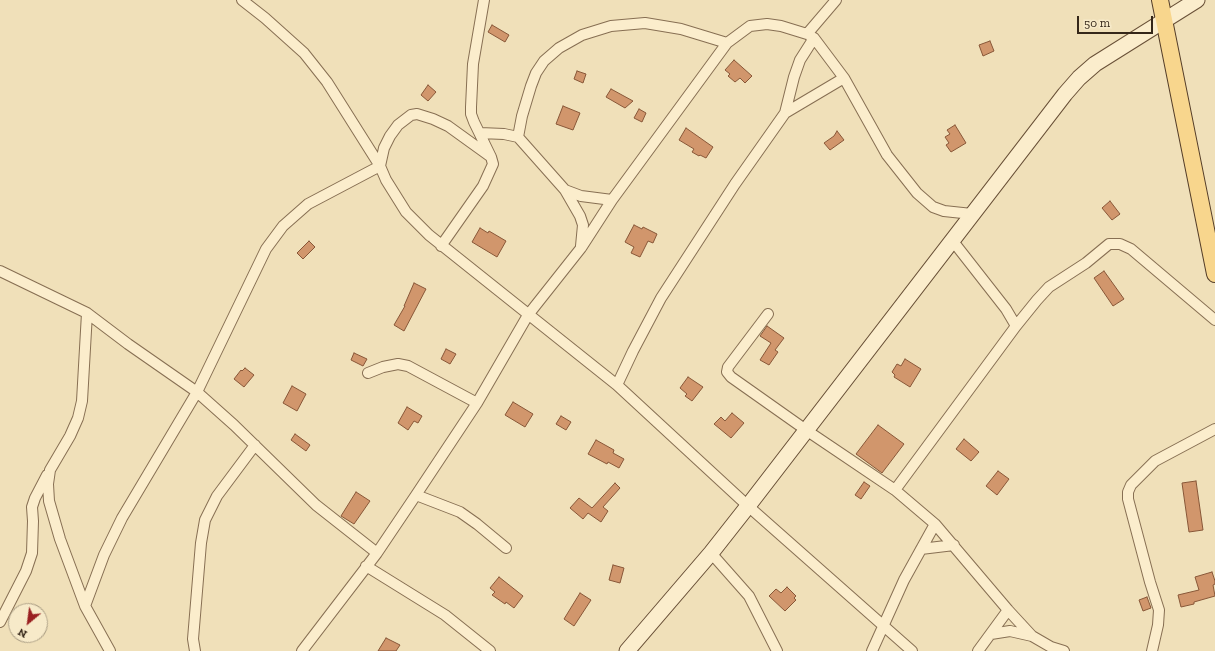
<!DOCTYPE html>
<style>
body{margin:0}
#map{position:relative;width:1215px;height:651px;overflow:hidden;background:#f0e0b9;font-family:"Zilla Slab",serif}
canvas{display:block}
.north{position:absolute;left:8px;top:603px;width:40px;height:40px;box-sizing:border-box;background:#f7eac9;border:1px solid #a99c83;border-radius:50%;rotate:209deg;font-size:11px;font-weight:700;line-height:16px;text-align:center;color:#352719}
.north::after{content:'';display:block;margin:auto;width:14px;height:18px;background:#9a2021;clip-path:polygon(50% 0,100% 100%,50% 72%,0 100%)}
.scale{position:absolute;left:1077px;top:16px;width:76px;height:18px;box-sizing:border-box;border:2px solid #352719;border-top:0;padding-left:5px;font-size:12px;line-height:14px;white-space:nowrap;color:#352719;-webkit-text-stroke:3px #f7eac9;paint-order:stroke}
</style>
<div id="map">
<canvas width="1215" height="651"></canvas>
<div class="north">N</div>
<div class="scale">50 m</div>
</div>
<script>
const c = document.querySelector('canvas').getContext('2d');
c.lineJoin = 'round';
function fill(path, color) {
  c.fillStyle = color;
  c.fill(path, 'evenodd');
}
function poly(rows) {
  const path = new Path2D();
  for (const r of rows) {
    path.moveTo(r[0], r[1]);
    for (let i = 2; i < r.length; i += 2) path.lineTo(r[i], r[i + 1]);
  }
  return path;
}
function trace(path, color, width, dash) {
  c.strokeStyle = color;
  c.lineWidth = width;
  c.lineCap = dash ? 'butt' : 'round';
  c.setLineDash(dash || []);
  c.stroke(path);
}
const building = poly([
 [492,25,509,35,505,42,488,32,492,25],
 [990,41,994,51,983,56,979,45,990,41],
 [734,60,752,76,745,83,740,78,735,82,728,76,730,74,725,70,734,60],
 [577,71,586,74,583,83,574,79,577,71],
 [428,85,436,92,428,101,421,95,428,85],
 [611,89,633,101,625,108,606,97,611,89],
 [563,106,580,113,573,130,556,124,563,106],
 [639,109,646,113,642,122,634,118,639,109],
 [955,125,966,143,951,152,946,145,949,143,945,137,950,134,947,130,955,125],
 [686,128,713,147,706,158,700,155,699,156,692,152,694,149,679,140,686,128],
 [837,131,844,140,830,150,824,143,834,136,837,131],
 [1110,201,1120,214,1112,220,1102,208,1110,201],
 [634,225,642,229,643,227,657,234,653,243,648,241,640,257,631,253,634,247,625,242,634,225],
 [480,228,488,233,489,231,506,241,497,257,472,242,480,228],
 [309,241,315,247,303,259,297,253,309,241],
 [1104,271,1124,299,1113,306,1094,278,1104,271],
 [414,283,426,289,404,331,394,325,405,306,404,306,414,283],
 [767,326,784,338,775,350,778,352,769,365,760,360,771,343,760,336,767,326],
 [446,349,456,354,450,364,441,359,446,349],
 [354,353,367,359,363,366,351,360,354,353],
 [905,359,921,369,910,387,894,377,895,375,892,372,897,364,901,366,905,359],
 [245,368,254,375,244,387,234,379,241,370,242,371,245,368],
 [688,377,703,387,692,401,685,396,687,394,680,388,688,377],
 [292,386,306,394,297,411,283,403,292,386],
 [513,402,533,414,525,427,505,415,513,402],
 [407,407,422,416,418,423,414,421,408,430,398,423,407,407],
 [732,413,744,423,731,438,714,424,721,417,725,421,732,413],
 [561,416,571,422,566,430,556,424,561,416],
 [878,425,904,444,882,473,856,454,878,425],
 [295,434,310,445,306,451,291,440,295,434],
 [964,439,979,452,971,461,956,449,964,439],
 [596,440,614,450,613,453,624,459,619,468,608,462,607,464,588,454,596,440],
 [998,471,1009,479,997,495,986,486,998,471],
 [1196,481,1203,530,1189,532,1182,483,1196,481],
 [864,482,870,486,861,499,855,495,864,482],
 [615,483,620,488,603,507,608,511,601,522,588,513,583,519,570,508,579,498,592,508,615,483],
 [356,492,370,501,354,524,341,516,356,492],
 [613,565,624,568,620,583,609,580,613,565],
 [1212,572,1215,581,1215,584,1213,585,1215,596,1194,602,1194,604,1181,607,1178,595,1199,590,1195,577,1212,572],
 [499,577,523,596,514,608,506,602,505,604,492,595,495,592,490,588,499,577],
 [787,587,796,596,794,598,796,600,785,611,769,596,776,589,781,593,787,587],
 [580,593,591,600,574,626,564,619,580,593],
 [1147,597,1151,608,1143,611,1139,600,1147,597],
 [386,638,400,645,396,651,378,651,386,638]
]);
fill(building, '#d1966c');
trace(building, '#885738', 1);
const street = poly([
 [807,34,836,0],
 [785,113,844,78],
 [480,133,504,134,518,137,565,190,581,196,612,200],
 [518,137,522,116,531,86,536,73,544,61,559,48,582,35,611,26,645,23,681,29,727,43],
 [491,157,448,126,433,119,417,114,411,115,398,125,390,136,384,148,380,166,386,180,406,212,429,235,617,385,748,506,912,651],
 [565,190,580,216,583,225,581,246],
 [952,240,1006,309,1016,326],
 [441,246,483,186,493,164,491,157,474,122,471,114,471,107,473,64,484,0],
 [0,271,87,313,128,344,197,392,234,425,316,505,377,553],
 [87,313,82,401,78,418,70,436,50,470,48,484,49,501,60,539,85,606,110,651],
 [768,314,728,367,727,372,731,377,806,430,895,490],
 [368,373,383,367,398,364,408,366,477,403],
 [617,385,633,351,661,298,735,184,785,113,794,77,800,60,814,38],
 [416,495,460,512,477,524,506,548],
 [921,549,954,545],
 [711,553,749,596,777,651],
 [366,566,445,615,490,651],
 [85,606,104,555,122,518,197,392,266,249,283,226,308,204,380,166,327,82,304,53,265,18,242,0],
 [0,622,26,571,32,553,33,521,32,507,35,498,47,475],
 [991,634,1010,631,1032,636],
 [195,651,193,639,201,543,205,520,217,496,255,445],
 [302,651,377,553,416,495,477,403,528,315,581,248,612,200,727,43,750,26,767,24,781,26,807,34,814,38,844,78,887,155,917,193,933,207,944,211,972,214],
 [872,651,904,580,935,524],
 [978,651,1008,610],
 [1064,651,1051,647,1032,636,1008,610,935,524,895,490,1016,326,1037,300,1049,287,1086,263,1109,244,1120,244,1131,249,1215,320],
 [1152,651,1158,625,1159,610,1150,582,1128,499,1128,492,1131,485,1155,461,1215,429]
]);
const secondary = poly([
 [627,651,711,553,748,506,1065,94,1079,78,1095,64,1197,0]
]);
const primary = poly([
 [1160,0,1215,274]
]);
trace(street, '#876f53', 12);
trace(secondary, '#695037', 17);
trace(primary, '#543d28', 18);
trace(street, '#fbedcc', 10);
trace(secondary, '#fbedcc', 15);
trace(primary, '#f8d68d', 16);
</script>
